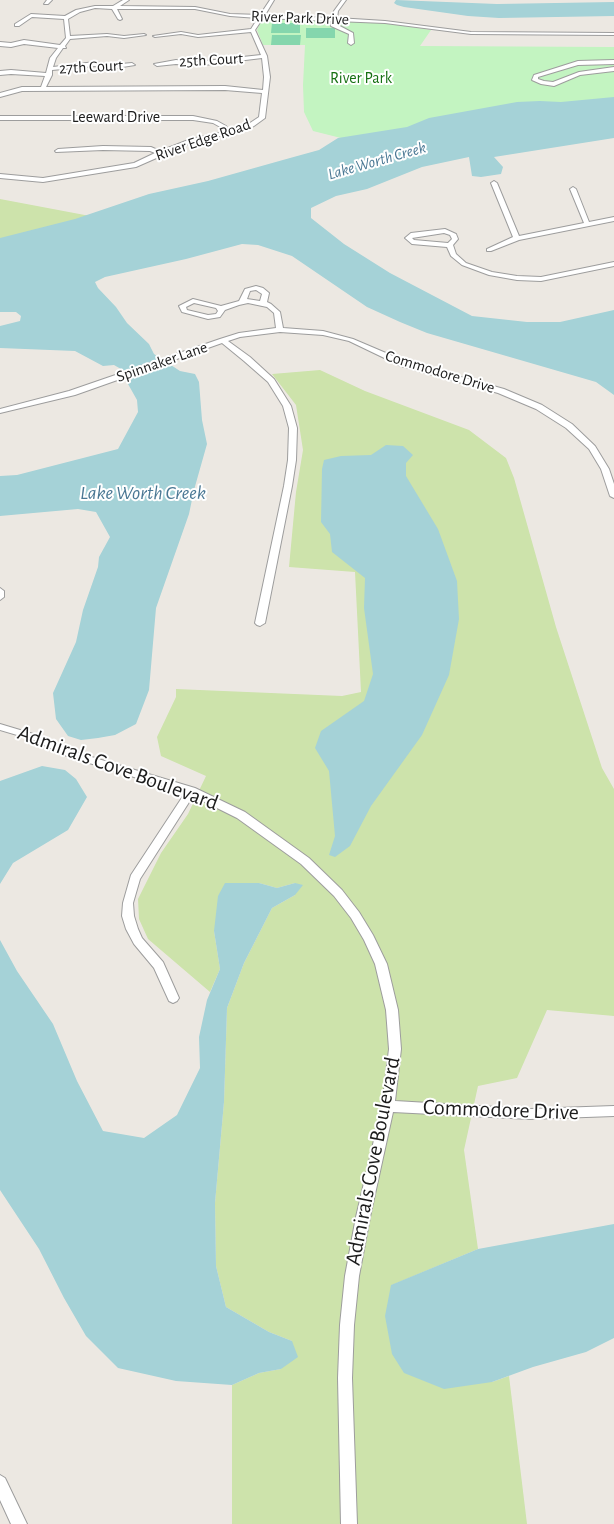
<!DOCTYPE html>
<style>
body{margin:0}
canvas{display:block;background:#ece8e2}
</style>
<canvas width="614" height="1524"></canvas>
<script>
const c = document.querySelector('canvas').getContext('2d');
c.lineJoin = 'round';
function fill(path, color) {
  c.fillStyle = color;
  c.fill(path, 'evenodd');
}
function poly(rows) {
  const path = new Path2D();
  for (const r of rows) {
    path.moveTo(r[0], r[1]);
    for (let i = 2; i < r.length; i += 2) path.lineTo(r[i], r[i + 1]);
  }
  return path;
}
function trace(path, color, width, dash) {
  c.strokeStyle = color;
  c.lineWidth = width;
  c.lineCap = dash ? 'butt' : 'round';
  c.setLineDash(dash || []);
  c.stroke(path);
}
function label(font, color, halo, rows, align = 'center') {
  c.font = font + ' "Alegreya Sans",sans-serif';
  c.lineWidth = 4;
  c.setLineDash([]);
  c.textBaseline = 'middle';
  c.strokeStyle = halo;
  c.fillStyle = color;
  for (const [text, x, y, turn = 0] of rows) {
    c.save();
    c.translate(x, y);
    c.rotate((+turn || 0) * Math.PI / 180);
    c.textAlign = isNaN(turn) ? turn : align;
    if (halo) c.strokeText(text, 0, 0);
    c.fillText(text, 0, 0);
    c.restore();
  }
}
fill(poly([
 [0,199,90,216,0,239],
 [320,370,365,391,469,430,506,458,514,478,556,627,602,768,614,789,614,1016,547,1010,517,1078,478,1086,464,1150,478,1249,392,1285,492,1382,509,1376,527,1524,232,1524,232,1385,259,1373,281,1369,292,1341,269,1332,226,1307,216,1266,215,1203,224,1102,227,1008,244,963,272,908,295,895,295,883,277,888,259,883,214,931,220,969,210,992,148,939,139,919,138,899,161,853,188,814,206,776,161,756,157,737,176,697,176,689,342,696,361,692,355,572,289,567,296,492,303,450,296,405,272,374]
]), '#cde3ab');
fill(poly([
 [262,18,384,23,431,30,420,46,614,47,614,98,416,127,345,139,313,131,304,112,303,85,305,45,263,45,257,30]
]), '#c3f4c1');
fill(poly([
 [272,23,300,23,300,33,271,33],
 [306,28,335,28,335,38,306,38],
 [272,35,301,35,300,45,271,45]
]), '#85d6ad');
fill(poly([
 [396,0,497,4,614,2,614,16,499,18,468,16,404,7,397,5,394,3],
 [614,97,614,138,494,157,503,167,501,174,481,177,472,176,469,157,422,167,367,189,336,196,311,208,311,218,344,244,390,273,472,316,527,322,560,322,614,310,614,395,596,382,427,333,400,322,367,307,292,256,258,245,242,244,186,259,105,277,95,282,98,288,116,307,127,323,149,344,154,354,180,371,195,374,199,382,202,420,207,444,194,490,189,514,156,608,149,690,136,724,115,735,98,738,81,740,68,736,56,719,53,693,76,642,83,610,98,567,99,557,110,537,96,512,78,509,0,516,0,476,17,475,118,449,138,412,137,400,128,384,133,376,114,365,103,366,75,351,0,348,0,326,20,321,21,316,16,312,0,312,0,238,75,219,149,194,208,181,290,158,319,150,338,138,407,127,429,118,517,102,540,101,561,102],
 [386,445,403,446,413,455,406,463,406,476,438,529,457,581,459,619,449,675,422,735,371,806,350,846,335,857,329,855,335,836,329,771,315,748,321,731,364,701,373,674,364,608,365,578,332,552,330,534,321,522,322,469,324,460,341,456,371,455],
 [42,766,65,770,76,779,87,797,68,830,13,863,0,884,0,781],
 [225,883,259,883,277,888,295,883,303,885,295,895,272,908,244,963,227,1008,224,1102,215,1203,216,1266,226,1307,269,1332,292,1341,298,1357,281,1369,259,1373,232,1385,176,1381,118,1368,86,1336,64,1298,39,1249,0,1190,0,940,17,971,53,1024,77,1081,103,1131,144,1138,177,1115,200,1068,199,1037,207,1000,220,969,214,931,218,896],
 [614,1224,614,1338,586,1352,533,1367,492,1382,444,1389,404,1373,392,1354,385,1316,391,1285,478,1249]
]), '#a5d2d7');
const minor = poly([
 [47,0,52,0,48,4,44,4,47,0],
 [123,0,129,0,120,6,195,7,230,14,260,15,270,0,274,0,265,15,332,18,334,11,342,0,346,0,338,11,337,18,385,21,471,32,614,33,614,35,471,34,385,23,336,21,336,24,353,33,354,43,351,45,348,43,349,34,331,26,331,21,263,18,255,30,267,56,270,77,265,118,254,126,245,131,195,141,136,167,43,182,0,178,0,174,43,178,134,163,155,153,150,151,103,150,56,152,55,151,58,149,103,146,151,147,160,151,191,139,224,132,222,128,213,123,193,120,0,120,0,116,193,116,217,121,226,126,229,131,241,129,259,117,262,93,225,90,22,91,0,97,0,93,22,87,41,87,45,76,11,74,0,75,0,71,11,70,46,73,50,58,58,48,24,44,11,47,0,46,0,42,11,43,24,40,60,45,66,38,64,19,32,17,19,26,15,26,15,24,31,14,65,16,76,10,95,6,113,6,123,0],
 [95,8,112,9,118,19,120,20,122,19,117,9,195,9,230,16,258,18,251,29,198,35,181,32,153,36,155,37,181,34,198,37,251,32,261,55,196,62,176,60,154,64,157,66,176,64,196,66,262,58,264,77,263,90,225,86,46,87,52,75,52,70,95,66,110,69,135,65,132,63,110,65,95,62,53,67,56,58,63,48,66,48,65,46,70,39,107,36,124,38,146,35,144,34,124,36,107,34,70,36,68,19,80,12,95,8],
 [614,60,614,64,578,65,538,77,538,79,544,81,553,82,579,72,614,67,614,71,580,75,554,86,541,84,532,80,534,75,578,61,614,60],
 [494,181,497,183,519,236,584,223,570,189,573,187,576,189,589,222,614,217,614,221,519,240,491,251,487,251,487,249,513,237,491,183,494,181],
 [445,229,456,234,458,239,453,245,456,254,466,263,492,272,517,276,541,277,614,262,614,266,541,281,517,280,489,275,462,265,451,256,447,247,412,244,405,238,411,233,445,229],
 [444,233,450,235,452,239,448,243,414,240,412,238,444,233],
 [256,286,263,288,269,293,267,302,271,304,280,312,283,328,323,331,353,339,407,362,504,389,542,405,572,424,595,446,609,469,614,484,614,498,610,496,601,469,589,449,566,428,536,409,498,393,401,366,349,341,323,335,280,332,240,337,228,341,250,357,274,379,291,406,297,428,296,460,292,486,265,623,260,626,257,625,255,623,284,486,288,460,289,428,283,406,268,382,244,361,222,343,75,395,0,413,0,409,69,391,220,339,239,333,276,328,274,313,267,307,248,303,239,305,225,310,220,317,208,319,182,312,179,306,193,299,221,306,239,301,245,289,256,286],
 [256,290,262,294,260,301,247,299,250,291,256,290],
 [194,303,216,308,218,311,216,314,208,315,187,310,186,307,194,303],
 [0,588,4,591,4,597,0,600,0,588],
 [0,724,40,736,75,752,195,788,245,812,309,858,342,890,359,912,373,935,387,964,398,1010,401,1049,395,1101,530,1109,614,1106,614,1116,530,1119,393,1112,370,1217,359,1276,354,1325,352,1378,357,1524,341,1524,338,1378,340,1325,345,1276,356,1217,382,1106,389,1049,386,1010,375,964,364,940,351,918,334,896,301,864,237,818,193,796,140,879,133,903,134,916,138,929,142,938,163,962,179,998,177,1001,173,1003,169,1001,154,968,134,944,126,929,122,916,123,903,131,875,185,793,67,756,34,740,0,730,0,724],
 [0,1475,5,1478,27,1524,11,1524,0,1500,0,1475]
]);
trace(minor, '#9d9d9d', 2);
fill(minor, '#fff');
label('16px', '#1c1c1c', '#fff', [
 ["River Park Drive",300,18,2],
 ["25th Court",211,60,-3],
 ["27th Court",91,67,-3],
 ["Leeward Drive",116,117],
 ["River Edge Road",203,140,-19],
 ["Spinnaker Lane",162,362,-19],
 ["Commodore Drive",440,372,17]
]);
label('16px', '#177013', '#fff', [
 ["River Park",361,78]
]);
label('italic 16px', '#4a7894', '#fff', [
 ["Lake Worth Creek",377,161,-16]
]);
label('italic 20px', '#4a7894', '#fff', [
 ["Lake Worth Creek",143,493]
]);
label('22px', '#1c1c1c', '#fff', [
 ["Admirals Cove Boulevard",118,768,20],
 ["Commodore Drive",501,1110,2],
 ["Admirals Cove Boulevard",373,1161,-79]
]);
</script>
